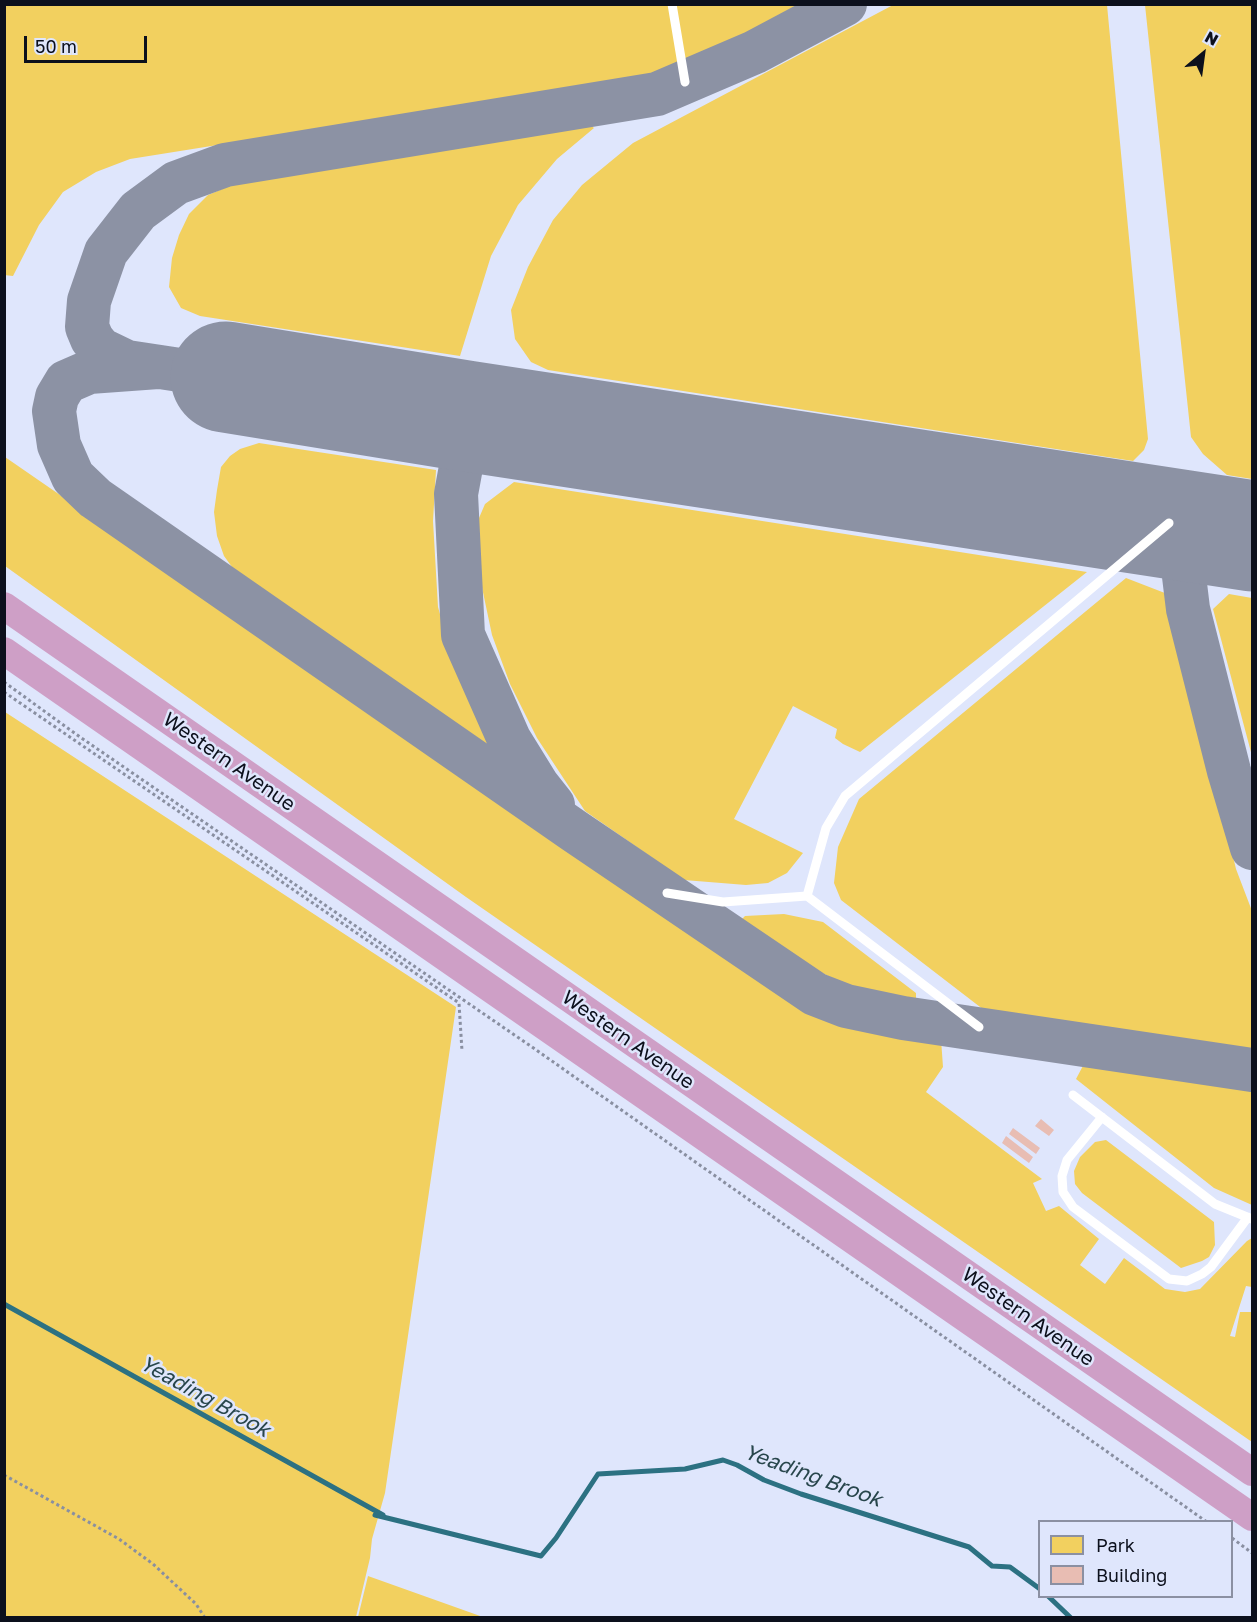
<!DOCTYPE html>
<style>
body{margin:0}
#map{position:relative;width:1257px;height:1622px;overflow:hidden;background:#dfe6fc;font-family:"Golos Text",sans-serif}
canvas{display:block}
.frame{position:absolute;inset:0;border:6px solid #0c101c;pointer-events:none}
.legend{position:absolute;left:1038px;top:1520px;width:195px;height:78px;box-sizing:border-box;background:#dfe6fc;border:2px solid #8b90a2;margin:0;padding:8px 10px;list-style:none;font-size:18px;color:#0c101c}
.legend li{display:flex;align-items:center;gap:12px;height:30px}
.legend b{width:30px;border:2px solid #8b90a2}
.north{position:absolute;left:1173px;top:24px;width:60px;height:60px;-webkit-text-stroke:4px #dfe6fc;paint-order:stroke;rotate:29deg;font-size:16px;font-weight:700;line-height:24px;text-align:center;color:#0c101c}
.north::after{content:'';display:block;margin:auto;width:21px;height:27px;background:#0c101c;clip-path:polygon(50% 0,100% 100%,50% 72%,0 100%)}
.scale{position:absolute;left:24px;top:36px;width:123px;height:27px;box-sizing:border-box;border:3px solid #0c101c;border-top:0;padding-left:8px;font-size:18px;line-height:21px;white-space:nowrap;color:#0c101c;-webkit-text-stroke:4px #dfe6fc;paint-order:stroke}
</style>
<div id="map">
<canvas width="1257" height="1622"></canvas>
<div class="frame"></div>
<ul class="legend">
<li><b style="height:16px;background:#f2d05f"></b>Park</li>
<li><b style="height:16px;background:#e8bdb3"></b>Building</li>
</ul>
<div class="north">N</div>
<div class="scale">50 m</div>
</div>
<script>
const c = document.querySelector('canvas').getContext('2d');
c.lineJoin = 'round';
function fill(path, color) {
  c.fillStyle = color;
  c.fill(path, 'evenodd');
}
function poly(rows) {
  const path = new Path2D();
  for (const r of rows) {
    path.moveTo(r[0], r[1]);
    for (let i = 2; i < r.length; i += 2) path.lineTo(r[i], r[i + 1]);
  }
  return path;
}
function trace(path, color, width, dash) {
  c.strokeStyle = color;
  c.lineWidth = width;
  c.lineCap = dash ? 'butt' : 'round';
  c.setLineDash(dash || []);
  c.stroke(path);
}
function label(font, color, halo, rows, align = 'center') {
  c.font = font + ' "Golos Text",sans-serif';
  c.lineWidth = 5;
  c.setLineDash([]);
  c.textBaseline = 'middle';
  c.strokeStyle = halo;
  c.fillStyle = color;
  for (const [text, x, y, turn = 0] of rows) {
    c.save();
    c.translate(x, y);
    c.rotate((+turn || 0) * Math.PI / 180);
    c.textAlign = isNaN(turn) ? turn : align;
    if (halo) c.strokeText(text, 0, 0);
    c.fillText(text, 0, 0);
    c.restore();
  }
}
fill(poly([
 [4,5,805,5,691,64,662,74,130,159,96,172,63,192,39,225,13,276,4,275],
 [893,5,1107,5,1148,439,1144,450,1133,461,548,370,531,362,515,339,511,310,528,267,553,220,582,185,633,143],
 [1145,5,1252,5,1252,479,1227,475,1203,454,1191,437],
 [590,125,594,128,557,159,518,205,491,256,460,356,200,316,181,308,169,287,172,258,179,235,189,214,208,195,234,184],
 [259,443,436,470,433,521,438,607,449,646,496,748,492,749,253,586,235,571,224,556,217,536,214,512,217,490,221,467,230,456,240,449],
 [5,454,5,457,795,1002,825,1017,860,1027,941,1039,943,1067,926,1092,1042,1179,1033,1183,1046,1211,1059,1206,1099,1239,1080,1265,1105,1284,1124,1258,1165,1289,1185,1292,1200,1289,1247,1241,1252,1238,1252,1287,1246,1286,1230,1336,1235,1337,1240,1312,1252,1312,1252,1442,466,897,5,566],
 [514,482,1087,572,860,752,843,744,835,738,837,729,793,706,734,819,803,853,787,873,768,883,746,885,684,880,585,811,537,738,510,684,492,635,476,559,479,518,485,504],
 [1126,578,1170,595,1236,869,1252,911,1252,1051,984,1010,841,900,834,883,838,847,859,799],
 [1229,594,1252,598,1252,756,1213,609],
 [5,712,456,1007,385,1493,372,1539,370,1558,356,1617,5,1617],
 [784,914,823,922,916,993,916,1000,860,990,826,975,796,959,740,921,745,916],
 [1085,1062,1252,1089,1252,1205,1214,1188,1076,1079],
 [1106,1140,1214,1222,1215,1245,1209,1257,1202,1261,1181,1268,1082,1193,1075,1184,1074,1171,1080,1157,1095,1142],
 [368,1576,483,1617,358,1617]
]), '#f2d05f');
trace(poly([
 [4,1304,383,1515],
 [375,1515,541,1556,556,1538,598,1474,685,1469,723,1460,737,1465,764,1480,801,1494,969,1547,992,1566,1010,1567,1040,1589],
 [1048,1596,1071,1618]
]), '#2c7182', 5);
trace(poly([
 [158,367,89,372,66,382,57,397,54,411,59,445,73,477,95,498,573,830,815,994,846,1006,903,1018,1252,1070],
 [226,377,127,362,100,349,92,339,87,327,89,301,106,252,138,211,176,183,225,165,657,94,755,52,845,4],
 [527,425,490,430,475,438,463,456,456,494,463,635,509,739,538,786,553,805],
 [1240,534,1217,538,1204,546,1192,555,1184,576,1188,609,1229,771,1252,848]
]), '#8c92a4', 44);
trace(poly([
 [226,377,466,416,1252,536]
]), '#8c92a4', 111);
fill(poly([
 [1041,1119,1054,1130,1049,1136,1035,1126],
 [1013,1128,1040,1148,1036,1154,1009,1134],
 [1006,1136,1033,1157,1029,1163,1002,1143]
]), '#e8bdb3');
trace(poly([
 [4,682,80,737,532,1047,1207,1522],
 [4,692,459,1003,462,1051],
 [4,1475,119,1539,153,1564,196,1604,205,1618],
 [1232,1538,1252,1553],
 [4,1616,5,1618]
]), '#898fa1', 3, [3, 3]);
trace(poly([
 [672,4,685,82],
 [667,893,723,902,807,896,979,1027],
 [807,896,826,828,845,796,1169,523],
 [1073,1095,1215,1204,1252,1219],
 [1102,1117,1067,1160,1062,1176,1063,1192,1073,1207,1169,1279,1187,1281,1202,1274,1211,1267,1248,1217]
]), '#fff', 9);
trace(poly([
 [4,606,1252,1472],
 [4,651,1252,1517]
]), '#ce9fc6', 28);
label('20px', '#0c101c', '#dfe6fc', [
 ["Western Avenue",229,762,35],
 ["Western Avenue",628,1040,35],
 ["Western Avenue",1028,1317,35]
]);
label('italic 21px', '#28464c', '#dfe6fc', [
 ["Yeading Brook",205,1397,29],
 ["Yeading Brook",813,1476,20]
]);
</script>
